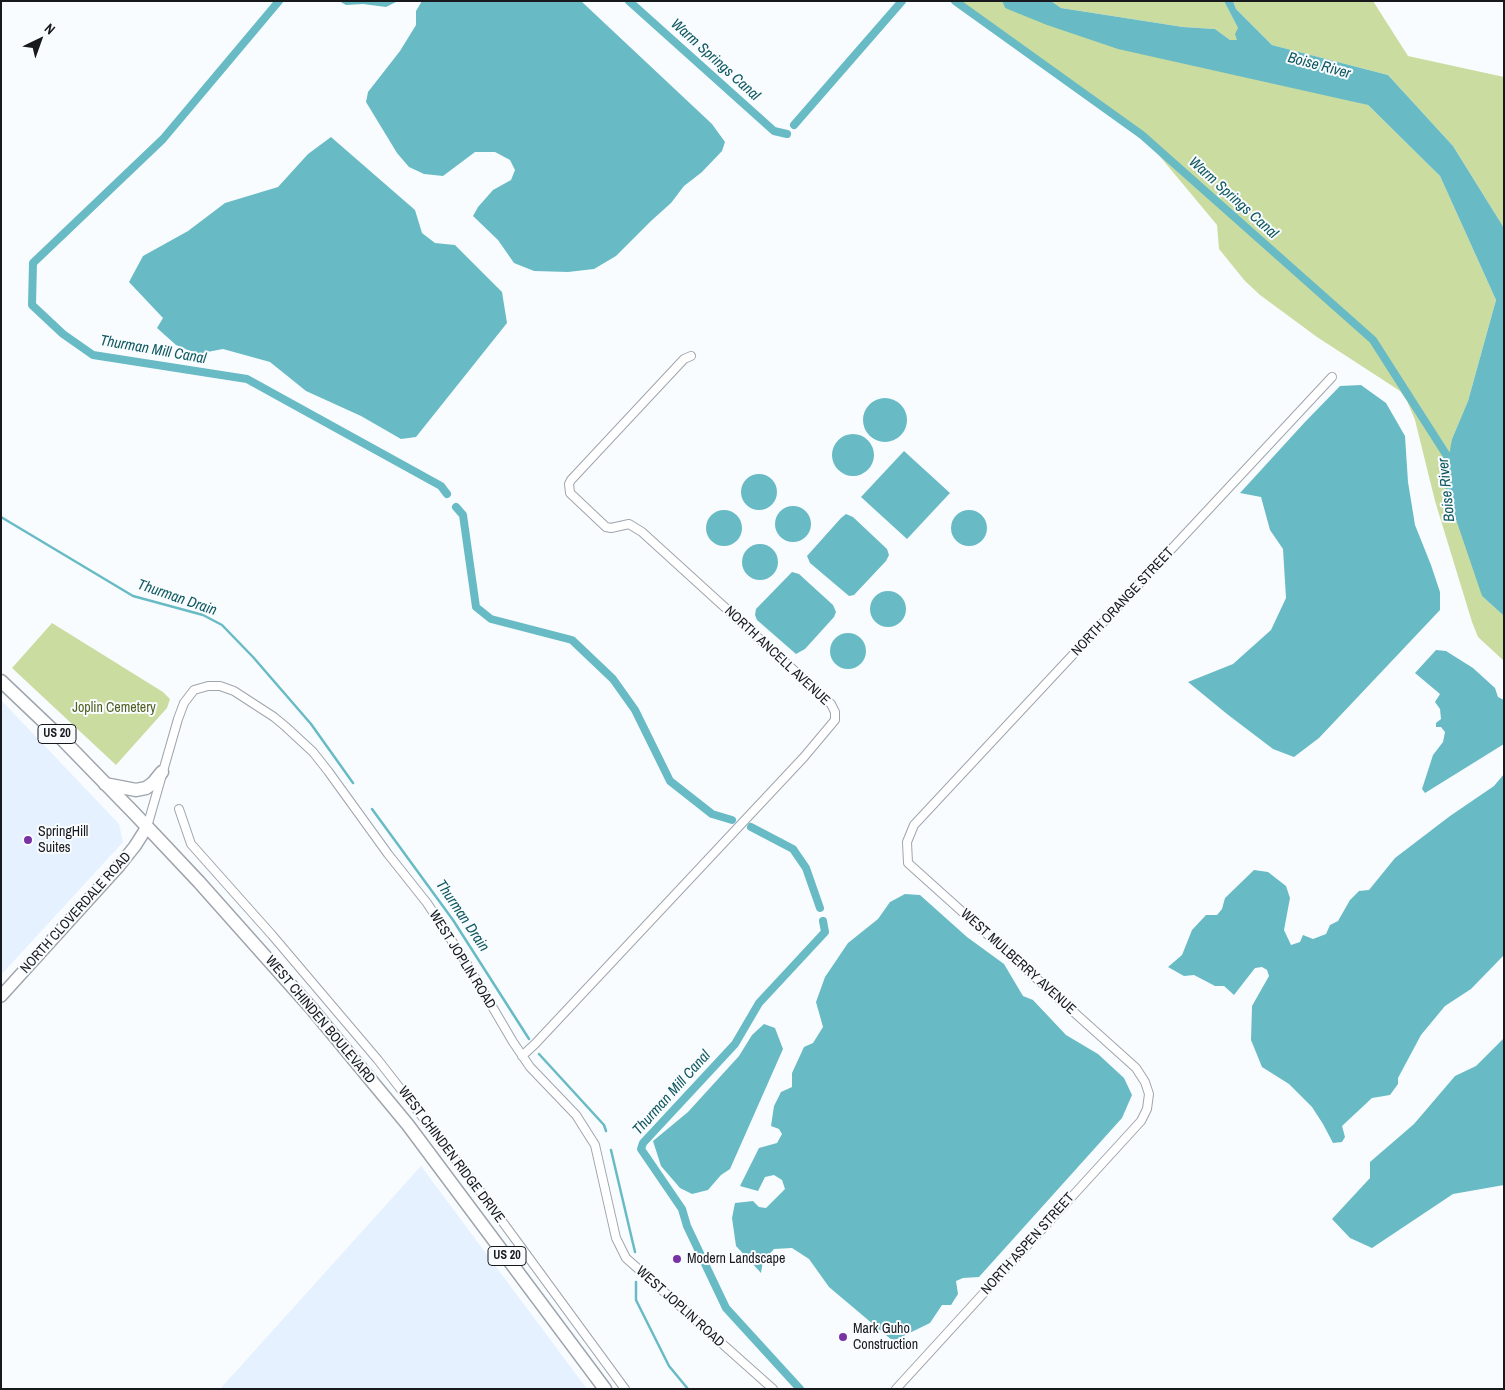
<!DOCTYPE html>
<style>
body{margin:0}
#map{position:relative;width:1505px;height:1390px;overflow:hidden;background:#f9fcff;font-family:"Archivo Narrow",sans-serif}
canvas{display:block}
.frame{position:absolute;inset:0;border:2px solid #17191c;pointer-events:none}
.north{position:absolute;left:15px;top:15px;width:50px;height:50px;-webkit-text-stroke:4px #f9fcff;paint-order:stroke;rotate:42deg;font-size:14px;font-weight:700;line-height:20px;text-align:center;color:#17191c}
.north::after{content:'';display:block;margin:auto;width:18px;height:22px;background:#17191c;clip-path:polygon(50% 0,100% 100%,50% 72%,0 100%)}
</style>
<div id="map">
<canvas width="1505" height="1390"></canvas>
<div class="frame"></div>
<div class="north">N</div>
</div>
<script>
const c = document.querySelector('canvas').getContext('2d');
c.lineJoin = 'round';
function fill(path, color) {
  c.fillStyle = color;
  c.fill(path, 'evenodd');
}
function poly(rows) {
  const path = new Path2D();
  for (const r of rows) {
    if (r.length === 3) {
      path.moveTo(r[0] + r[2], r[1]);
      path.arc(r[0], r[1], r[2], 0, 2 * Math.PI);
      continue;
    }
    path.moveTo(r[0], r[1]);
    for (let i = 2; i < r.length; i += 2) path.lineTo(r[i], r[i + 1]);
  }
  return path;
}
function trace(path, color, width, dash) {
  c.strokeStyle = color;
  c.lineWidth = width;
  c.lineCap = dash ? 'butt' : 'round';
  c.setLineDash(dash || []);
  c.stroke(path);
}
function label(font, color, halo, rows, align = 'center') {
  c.font = font + ' "Archivo Narrow",sans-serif';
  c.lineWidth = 4;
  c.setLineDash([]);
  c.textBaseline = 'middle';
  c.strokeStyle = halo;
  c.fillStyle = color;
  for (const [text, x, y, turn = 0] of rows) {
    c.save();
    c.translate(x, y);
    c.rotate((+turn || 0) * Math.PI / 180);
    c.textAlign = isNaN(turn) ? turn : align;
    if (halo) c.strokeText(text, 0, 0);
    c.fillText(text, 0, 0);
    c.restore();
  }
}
fill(poly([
 [1,700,119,824,123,842,1,975],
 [421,1166,587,1389,220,1389]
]), '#e5f1ff');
fill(poly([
 [955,1,1002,1,1005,8,1368,105,1440,176,1496,300,1468,401,1452,439,1482,596,1504,616,1504,661,1478,637,1472,622,1435,501,1415,420,1407,401,1400,391,1317,337,1260,295,1245,281,1219,249,1217,225,1142,135],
 [1051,1,1224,1,1238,28,1238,40,1230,40,1215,29,1183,27,1061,8],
 [1233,1,1373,1,1408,56,1504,77,1504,228,1453,146,1388,75,1272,45,1236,9],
 [52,623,163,692,170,699,167,708,116,765,12,668]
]), '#cbdca0');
fill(poly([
 [339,1,398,1,386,7,363,4,346,5],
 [422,1,581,1,712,124,725,142,722,151,702,172,684,186,671,203,651,221,616,256,594,269,568,272,534,271,514,263,498,240,473,216,478,207,493,190,511,180,515,170,510,160,495,152,475,152,443,176,424,174,409,167,397,153,366,102,368,92,400,51,416,25,416,11],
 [1002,1,1051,1,1061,8,1183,27,1215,29,1230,40,1237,40,1235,34,1238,28,1224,1,1233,1,1236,9,1272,45,1388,75,1453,146,1504,228,1504,616,1482,596,1444,484,1452,439,1468,401,1496,300,1440,176,1368,105,1118,49,1047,25,1005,8],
 [331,137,415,210,422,233,435,243,455,245,502,292,507,323,416,437,401,439,361,416,306,391,270,362,223,349,197,354,176,345,157,328,163,318,129,282,143,256,188,231,225,203,278,187,308,154],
 [1361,385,1386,403,1405,436,1408,482,1415,525,1431,565,1440,592,1440,610,1319,738,1294,757,1273,749,1227,714,1188,682,1233,664,1271,630,1286,598,1283,549,1270,530,1261,497,1240,493,1305,422,1340,386],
 [885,420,22],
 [853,455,21],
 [904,451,950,493,907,539,861,497],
 [759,492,18],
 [793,524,18],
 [724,528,18],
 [969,528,18],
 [846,514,853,517,887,549,889,555,886,561,854,595,849,596,810,563,807,556,841,518],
 [760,562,18],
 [792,572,799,574,833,605,836,612,834,617,805,649,796,654,757,620,755,615,756,609],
 [888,609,18],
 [848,651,18],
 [1436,650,1446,651,1473,668,1495,688,1498,697,1504,700,1504,744,1425,793,1422,789,1433,755,1443,742,1445,732,1441,727,1436,727,1436,723,1441,719,1440,709,1435,702,1440,694,1415,673],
 [1504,774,1504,955,1471,989,1445,1006,1421,1035,1398,1078,1398,1084,1390,1095,1372,1098,1342,1126,1345,1137,1342,1142,1333,1143,1323,1124,1312,1107,1289,1084,1262,1067,1251,1040,1252,1006,1269,976,1267,970,1262,967,1255,968,1234,995,1224,986,1215,986,1194,975,1184,976,1168,967,1182,955,1192,930,1206,915,1217,915,1222,909,1225,898,1254,870,1268,872,1286,886,1290,898,1284,930,1291,945,1300,942,1303,935,1313,939,1326,934,1330,925,1338,921,1350,900,1359,891,1369,890,1395,858,1450,816,1494,786],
 [905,894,920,895,967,937,1004,964,1023,996,1033,1000,1066,1035,1098,1054,1124,1078,1132,1095,1122,1118,979,1277,963,1278,956,1281,958,1294,951,1305,942,1305,930,1323,893,1341,829,1287,809,1259,792,1248,774,1249,763,1261,761,1273,736,1246,732,1218,735,1203,753,1201,759,1207,766,1208,785,1189,782,1180,774,1175,765,1177,758,1191,740,1186,759,1148,777,1143,782,1134,779,1129,771,1126,774,1106,781,1092,792,1087,792,1073,804,1047,813,1043,823,1027,816,1002,825,977,848,943,878,919,890,902],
 [764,1024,775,1028,783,1049,730,1169,721,1175,708,1190,692,1194,680,1188,661,1166,653,1141,688,1112,739,1056,752,1035],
 [1504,1038,1504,1185,1453,1194,1372,1248,1350,1238,1332,1219,1370,1178,1370,1162,1414,1124,1455,1076,1476,1066]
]), '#68bbc5');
trace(poly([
 [1,517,133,596,203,615,222,625,253,657,311,724,353,783],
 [372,809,453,920,529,1039],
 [539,1054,604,1125,606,1131],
 [611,1150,635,1252],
 [636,1282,636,1300,669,1366,688,1389]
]), '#68bbc5', 2.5);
trace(poly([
 [279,1,163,139,33,263,32,305,63,334,93,355,247,379,441,486,447,494],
 [629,1,774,131,787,134],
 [955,1,1142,135,1373,340,1449,459],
 [794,125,902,1],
 [456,507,463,515,476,607,491,619,572,640,613,679,635,710,670,781,712,814,732,820],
 [751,827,793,849,806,868,820,908],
 [800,1389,726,1308,687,1226,682,1209,641,1149,643,1143,735,1044,759,1003,825,932,823,921]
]), '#68bbc5', 8);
const street = poly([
 [179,809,191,844,272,935,378,1060,477,1187,625,1389],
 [147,827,178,719,184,703,194,690,208,686,220,686,234,691,274,717,286,727,313,752,328,771,388,854,427,903,469,967,513,1042,530,1067,576,1115,595,1145,616,1238,626,1258,773,1389],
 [522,1056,535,1044,804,757,835,720,835,712,831,704,642,532,629,524,611,528,606,527,570,493,569,484,571,480,684,359,691,356],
 [896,1389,1141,1121,1147,1109,1149,1094,1145,1082,1136,1068,908,863,907,842,914,825,1332,377]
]);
const secondary = poly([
 [1,996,119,866,135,846,147,827]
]);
const primary = poly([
 [1,681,61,738,134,813,199,882,312,1009,408,1125,605,1389],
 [105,784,136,790,146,788,153,783,162,772]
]);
trace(street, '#9fa5ad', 10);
trace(secondary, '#9fa5ad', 14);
trace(primary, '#9fa5ad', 15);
trace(street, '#fff', 8);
trace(secondary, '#fff', 11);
trace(primary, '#fff', 12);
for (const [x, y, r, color] of [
 [28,840,5,"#7932a5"],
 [677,1259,5,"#7932a5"],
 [843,1337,5,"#7932a5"]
]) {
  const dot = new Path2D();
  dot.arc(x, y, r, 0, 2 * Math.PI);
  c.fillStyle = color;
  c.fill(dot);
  trace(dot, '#f9fcff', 2);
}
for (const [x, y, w] of [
 [57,734,38],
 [507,1256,38]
]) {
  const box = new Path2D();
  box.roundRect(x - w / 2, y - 9.5, w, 19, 4);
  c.fillStyle = '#f9fcff';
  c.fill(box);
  trace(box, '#17191c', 1);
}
label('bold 12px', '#17191c', null, [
 ["US 20",57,734],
 ["US 20",507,1256]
]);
label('14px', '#17191c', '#f9fcff', [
 ["NORTH ORANGE STREET",1123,602,-47],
 ["NORTH ANCELL AVENUE",777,656,43],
 ["NORTH CLOVERDALE ROAD",76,913,-48],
 ["WEST JOPLIN ROAD",462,960,58],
 ["WEST MULBERRY AVENUE",1018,962,42],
 ["WEST CHINDEN BOULEVARD",320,1020,50],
 ["WEST CHINDEN RIDGE DRIVE",451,1155,53],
 ["NORTH ASPEN STREET",1028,1244,-48],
 ["WEST JOPLIN ROAD",680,1307,42]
]);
label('14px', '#4f5e1e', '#f9fcff', [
 ["Joplin Cemetery",114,708]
]);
label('14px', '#17191c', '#f9fcff', [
 ["SpringHill",38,832],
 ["Suites",38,848],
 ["Modern Landscape",687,1259],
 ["Mark Guho",853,1329],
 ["Construction",853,1345]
], 'left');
label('italic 15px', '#0f585f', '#f9fcff', [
 ["Warm Springs Canal",715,60,42],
 ["Boise River",1319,66,15],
 ["Warm Springs Canal",1233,198,42],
 ["Thurman Mill Canal",153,350,10],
 ["Boise River",1447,490,-96],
 ["Thurman Drain",177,598,19],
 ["Thurman Drain",462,916,56],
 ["Thurman Mill Canal",672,1093,-48]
]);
</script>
